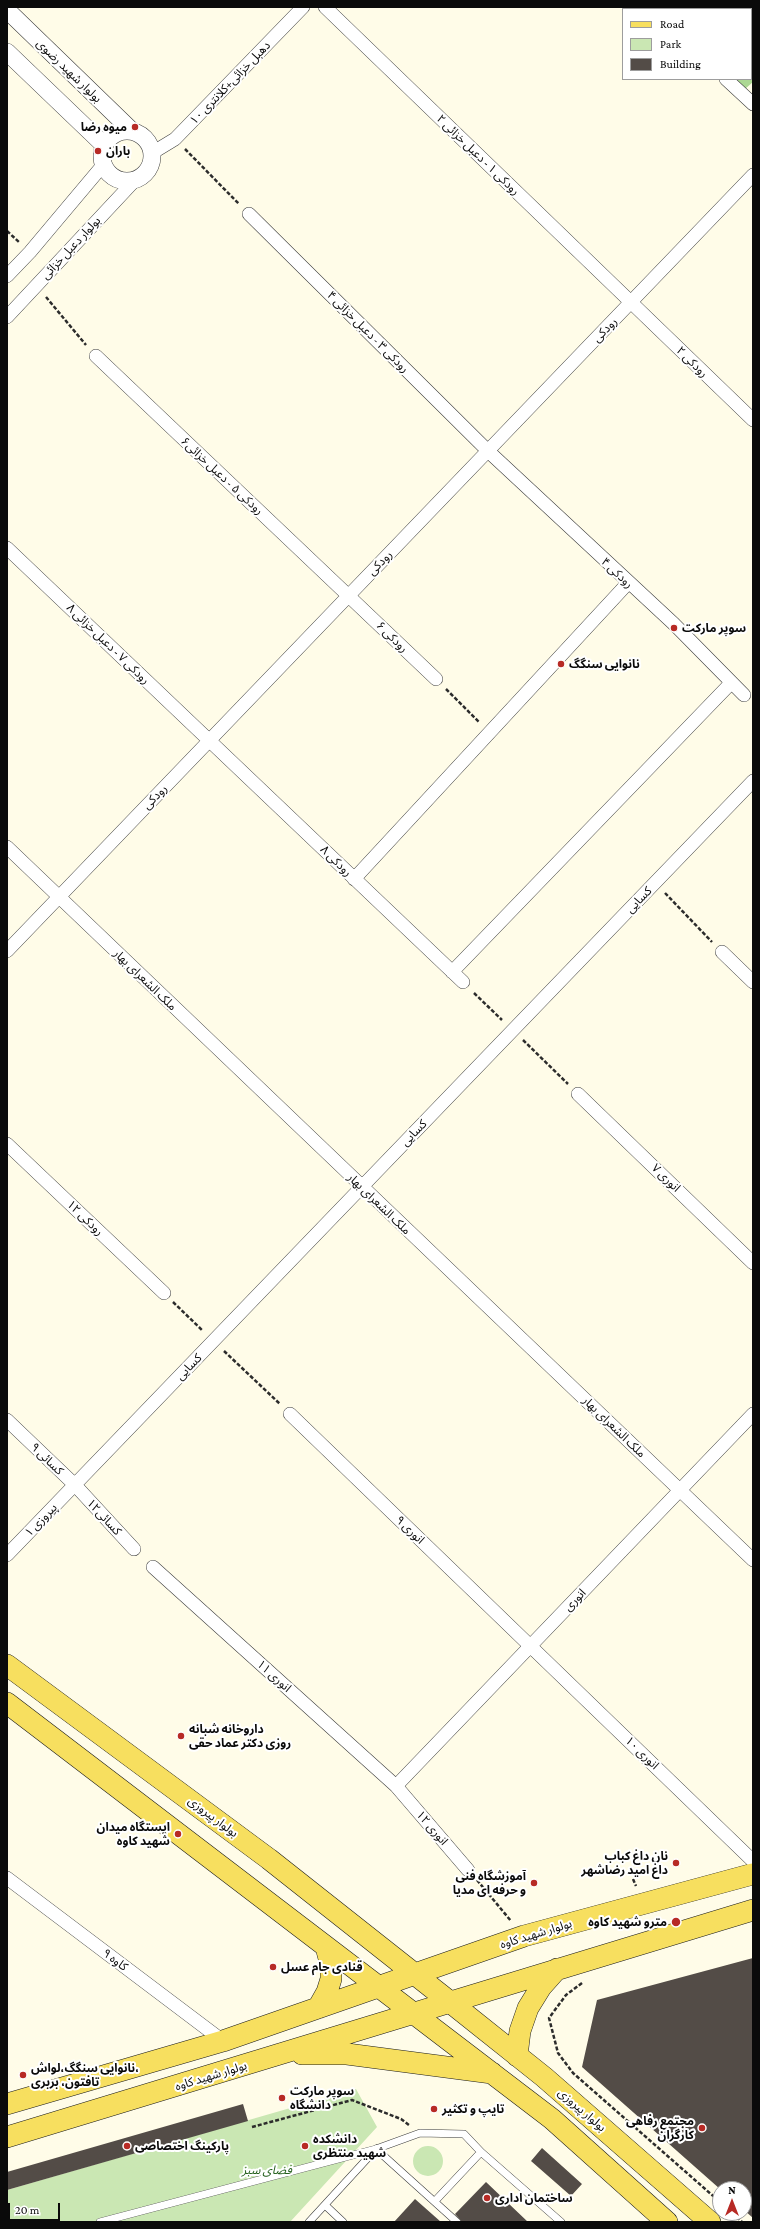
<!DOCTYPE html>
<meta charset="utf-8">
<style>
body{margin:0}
#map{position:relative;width:760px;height:2229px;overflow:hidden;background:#fffce8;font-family:"Crimson Pro",serif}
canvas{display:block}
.frame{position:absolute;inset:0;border:8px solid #0a0a0a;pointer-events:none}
.legend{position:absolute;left:622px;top:8px;width:130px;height:72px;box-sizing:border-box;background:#fff;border:1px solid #9d9d9d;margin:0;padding:5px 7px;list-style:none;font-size:12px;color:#0a0a0a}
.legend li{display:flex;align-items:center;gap:8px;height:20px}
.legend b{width:20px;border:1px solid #9d9d9d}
.north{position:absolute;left:712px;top:2181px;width:40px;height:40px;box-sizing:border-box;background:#fff;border:1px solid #9d9d9d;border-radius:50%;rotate:0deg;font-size:11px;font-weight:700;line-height:16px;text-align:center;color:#0a0a0a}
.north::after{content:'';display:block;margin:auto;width:14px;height:18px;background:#b72a25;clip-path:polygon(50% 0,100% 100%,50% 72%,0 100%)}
.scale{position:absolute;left:8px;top:2203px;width:52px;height:18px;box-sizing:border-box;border:2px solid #0a0a0a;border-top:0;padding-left:5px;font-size:12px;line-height:14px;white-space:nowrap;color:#0a0a0a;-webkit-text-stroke:3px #fff;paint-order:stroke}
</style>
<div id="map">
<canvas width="760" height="2229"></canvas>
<div class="frame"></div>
<ul class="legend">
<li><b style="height:5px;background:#f7df5f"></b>Road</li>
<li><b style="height:11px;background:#cae7b3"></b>Park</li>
<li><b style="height:11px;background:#534c47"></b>Building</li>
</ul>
<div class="north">N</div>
<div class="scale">20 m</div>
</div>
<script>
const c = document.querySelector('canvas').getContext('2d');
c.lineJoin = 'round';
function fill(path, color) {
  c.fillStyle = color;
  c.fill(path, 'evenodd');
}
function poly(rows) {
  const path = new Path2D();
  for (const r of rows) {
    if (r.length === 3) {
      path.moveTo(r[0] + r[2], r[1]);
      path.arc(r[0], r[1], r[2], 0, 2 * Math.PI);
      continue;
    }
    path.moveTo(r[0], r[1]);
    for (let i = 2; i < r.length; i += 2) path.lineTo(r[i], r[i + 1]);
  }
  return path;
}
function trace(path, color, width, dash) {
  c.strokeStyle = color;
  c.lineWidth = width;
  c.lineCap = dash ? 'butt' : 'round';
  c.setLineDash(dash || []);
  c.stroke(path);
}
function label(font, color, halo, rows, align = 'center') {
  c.font = font + ' "Crimson Pro","Noto Sans Arabic",serif';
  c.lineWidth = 4;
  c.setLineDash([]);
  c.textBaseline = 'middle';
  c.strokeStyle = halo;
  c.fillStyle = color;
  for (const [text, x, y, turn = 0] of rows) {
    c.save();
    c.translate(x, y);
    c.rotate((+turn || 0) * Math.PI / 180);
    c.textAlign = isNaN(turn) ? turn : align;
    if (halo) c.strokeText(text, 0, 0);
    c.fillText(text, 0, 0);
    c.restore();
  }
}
fill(poly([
 [356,2089,377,2127,290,2222,7,2222,7,2190],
 [428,2161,15]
]), '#cae7b3');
fill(poly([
 [659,7,708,7,711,9,661,9],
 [751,48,753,50,753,82,745,89,734,79,751,79]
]), '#acd893');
fill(poly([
 [753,1958,753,2218,744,2210,744,2189,720,2189,582,2067,597,2000],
 [243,2104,248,2121,7,2190,7,2172],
 [542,2148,582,2184,571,2196,531,2161],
 [486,2182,528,2222,462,2222,455,2214],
 [415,2199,441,2222,394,2222]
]), '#534c47');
const service = poly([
 [376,2149,457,2222],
 [435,2201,481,2152],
 [325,2205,343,2222],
 [100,2222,376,2149,420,2133,464,2134,481,2152,561,2222],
 [309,2222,376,2149]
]);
const minor = poly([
 [325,7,753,420],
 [649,7,651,9],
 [726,79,753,104],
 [152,153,175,139,303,7],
 [249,214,488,451,674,624,744,695],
 [7,276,30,252,104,164],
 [7,317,136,179],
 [96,356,436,679],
 [7,548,463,982],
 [7,847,753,1560],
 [354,879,628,583],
 [7,951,753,175],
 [722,952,753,982],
 [452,972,731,683],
 [578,1094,753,1263],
 [7,1144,164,1293],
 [290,1414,753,1861],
 [7,1420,75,1485,134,1549],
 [7,1555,753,781],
 [153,1567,396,1786,468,1870],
 [396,1786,753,1414],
 [7,1878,223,2041]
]);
const tertiary = poly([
 [7,10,132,131],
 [7,52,104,145],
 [127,156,25]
]);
const primary = poly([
 [7,1665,269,1859,450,2002,544,2077,710,2222],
 [7,1703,552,2119,667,2222],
 [318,2008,327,1992,331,1979,331,1966,326,1947],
 [302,2054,347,2054,492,2073],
 [517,2056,520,2031,528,2008,541,1987,557,1969],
 [7,2104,223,2041,524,1936,753,1874],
 [7,2137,753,1910]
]);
const trunk = poly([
 [733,7,735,9],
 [751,24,753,26]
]);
trace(service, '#3d3d3d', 8);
trace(minor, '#3d3d3d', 14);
trace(tertiary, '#3d3d3d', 18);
trace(primary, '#1b1b1b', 22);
trace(trunk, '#1b1b1b', 24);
trace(poly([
 [185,149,239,204],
 [7,231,19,242],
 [46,297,86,345],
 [446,689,479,722],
 [665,893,712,942],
 [474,993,502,1020],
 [523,1040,568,1084],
 [173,1302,203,1331],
 [224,1351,280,1404],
 [633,1879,636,1886],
 [477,1880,511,1921],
 [582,1983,566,1995,549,2018,558,2053,573,2073,720,2202],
 [252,2127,352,2100,401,2119,409,2125],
 [732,2213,742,2222]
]), '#2c2c2c', 2.5, [4, 2]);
trace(service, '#fff', 7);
trace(minor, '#fff', 13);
trace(tertiary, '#fff', 17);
trace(primary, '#f7df5f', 21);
trace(trunk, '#f5c458', 22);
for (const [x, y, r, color] of [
 [135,127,4,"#b72a25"],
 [98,151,4,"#b72a25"],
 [674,628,4,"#b72a25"],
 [561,664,4,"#b72a25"],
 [181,1736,4,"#b72a25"],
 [178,1834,4,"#b72a25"],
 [676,1863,4,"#b72a25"],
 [534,1883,4,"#b72a25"],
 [676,1922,5,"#b72a25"],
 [273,1967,4,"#b72a25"],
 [23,2075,4,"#b72a25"],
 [282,2098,4,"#b72a25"],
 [434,2109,4,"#b72a25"],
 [702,2128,4,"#b72a25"],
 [127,2146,4,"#b72a25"],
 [305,2146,4,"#b72a25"],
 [487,2198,4,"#b72a25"]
]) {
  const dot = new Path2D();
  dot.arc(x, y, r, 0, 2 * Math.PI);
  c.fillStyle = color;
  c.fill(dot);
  trace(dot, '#fff', 1.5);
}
label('12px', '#0a0a0a', '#fff', [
 ["بولوار شهید رضوی",69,71,44],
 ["دهبل خزائی+کلانتری ۱۰",230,83,-46],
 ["رودکی ۱ - دعبل خزائی ۲",478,155,44],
 ["بولوار دعبل خزائی",71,248,-47],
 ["رودکی",605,330,-46],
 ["رودکی ۳ - دعبل خزائی ۴",368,332,45],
 ["رودکی ۲",692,362,44],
 ["رودکی ۵ - دعبل خزائی۶",222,476,43],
 ["رودکی",380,563,-46],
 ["رودکی ۴",617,573,43],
 ["رودکی ۶",392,637,44],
 ["رودکی ۷ - دعبل خزائی ۸",108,644,44],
 ["رودکی",155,797,-46],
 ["رودکی ۸",336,861,44],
 ["کسایی",639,900,-46],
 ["ملک الشعرای بهار",145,980,44],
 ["کسایی",414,1133,-46],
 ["انوری ۷",666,1178,44],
 ["ملک الشعرای بهار",379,1204,44],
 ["رودکی ۱۲",85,1218,44],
 ["کسایی",189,1367,-46],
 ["ملک الشعرای بهار",614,1427,44],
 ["کسائی ۹",47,1459,44],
 ["کسائی۱۲",104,1517,47],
 ["پیروزی ۱",41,1520,-46],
 ["انوری ۹",410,1530,44],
 ["انوری",575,1600,-46],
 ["انوری ۱۱",274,1676,42],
 ["انوری ۱۰",642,1753,44],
 ["بولوار پیروزی",213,1817,37],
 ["انوری ۱۲",432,1828,49],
 ["بولوار شهید کاوه",536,1934,-17],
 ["کاوه ۹",115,1960,37],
 ["بولوار شهید کاوه",211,2076,-17],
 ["بولوار پیروزی",582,2110,41]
]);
label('bold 12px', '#0a0a0a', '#fff', [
 ["میوه رضا",127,127,"right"],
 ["باران",106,151],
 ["سوپر مارکت",682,628],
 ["نانوایی سنگگ",569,664],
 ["داروخانه شبانه",189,1729],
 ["روزی دکتر عماد حقی",189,1743],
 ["ایستگاه میدان",170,1827,"right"],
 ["شهید کاوه",170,1841,"right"],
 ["نان داغ کباب",668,1856,"right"],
 ["داغ امید رضاشهر",668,1870,"right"],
 ["آموزشگاه فنی",526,1876,"right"],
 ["و حرفه ای مدیا",526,1890,"right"],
 ["مترو شهید کاوه",667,1922,"right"],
 ["قنادی جام عسل",281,1967],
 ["نانوایی سنگگ،لواش،",31,2068],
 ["تافتون، بربری",31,2082],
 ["سوپر مارکت",290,2091],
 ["دانشگاه",290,2105],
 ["تایپ و تکثیر",442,2109],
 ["مجتمع رفاهی",694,2121,"right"],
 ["کارگران",694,2135,"right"],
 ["دانشکده",313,2139],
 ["شهید منتظری",313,2153],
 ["پارکینگ اختصاصی",135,2146],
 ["ساختمان اداری",495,2198]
], 'left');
label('italic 12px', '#25601d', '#fff', [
 ["فضای سبز",267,2170]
]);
</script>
